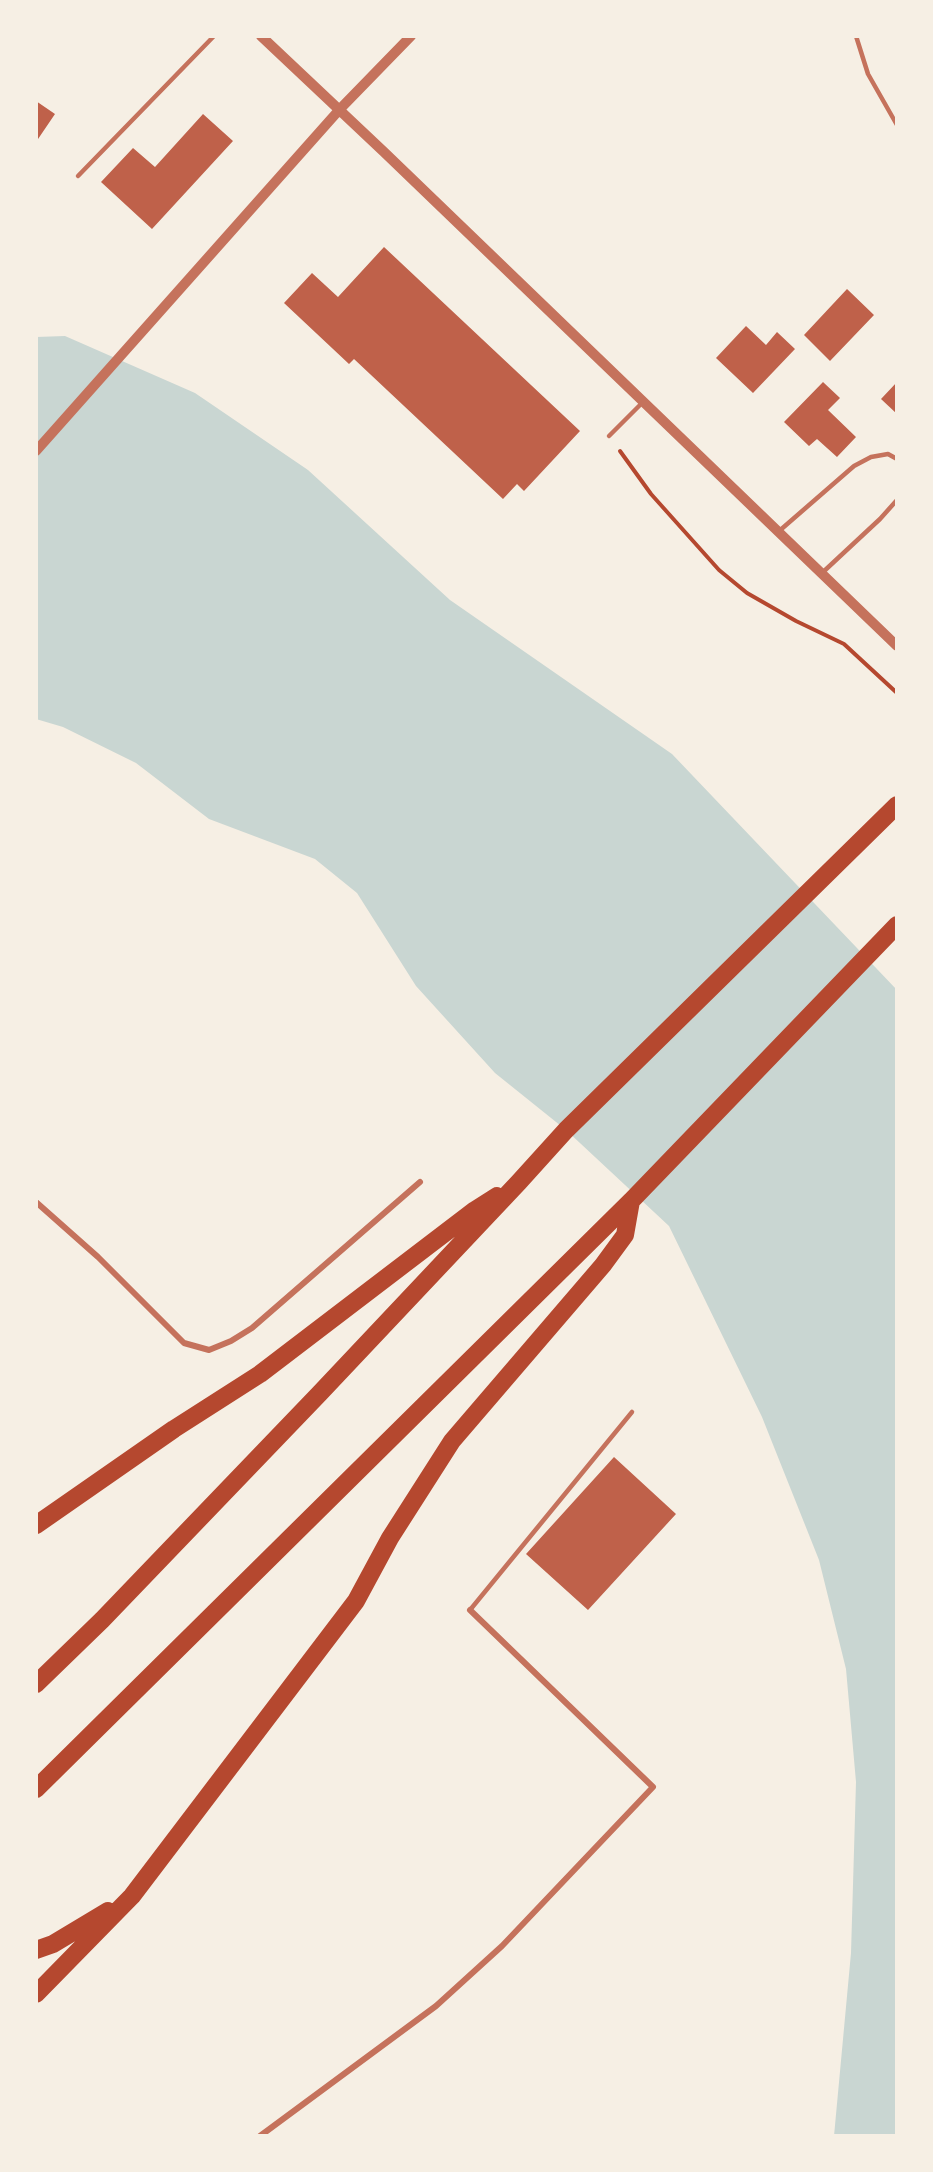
<!DOCTYPE html>
<style>
body{margin:0}
#map{position:relative;width:933px;height:2172px;overflow:hidden;background:#f6efe4;font-family:"PT Sans Narrow",sans-serif}
canvas{display:block}
.frame{position:absolute;inset:0;border:38px solid #f6efe4;pointer-events:none}
</style>
<div id="map">
<canvas width="933" height="2172"></canvas>
<div class="frame"></div>
</div>
<script>
const c = document.querySelector('canvas').getContext('2d');
c.lineJoin = 'round';
function fill(path, color) {
  c.fillStyle = color;
  c.fill(path, 'evenodd');
}
function poly(rows) {
  const path = new Path2D();
  for (const r of rows) {
    path.moveTo(r[0], r[1]);
    for (let i = 2; i < r.length; i += 2) path.lineTo(r[i], r[i + 1]);
  }
  return path;
}
function trace(path, color, width, dash) {
  c.strokeStyle = color;
  c.lineWidth = width;
  c.lineCap = dash ? 'butt' : 'round';
  c.setLineDash(dash || []);
  c.stroke(path);
}
fill(poly([
 [65,336,195,393,308,470,450,600,672,754,897,990,897,2136,834,2136,851,1953,856,1782,846,1669,819,1560,762,1417,669,1226,566,1130,495,1073,416,986,357,893,315,859,209,819,136,763,63,727,36,719,36,337]
]), '#c9d6d2');
fill(poly([
 [36,101,55,114,36,142],
 [203,114,233,141,152,229,101,182,133,148,155,167],
 [384,247,580,431,524,491,517,484,503,499,354,359,349,364,284,303,312,273,338,297],
 [847,289,874,315,830,361,804,335],
 [746,326,766,345,777,332,795,349,753,393,716,358],
 [823,382,840,398,828,410,856,437,837,457,817,439,809,446,784,422],
 [897,382,897,414,881,399],
 [614,1457,676,1514,588,1610,526,1554]
]), '#bf614a');
trace(poly([
 [620,451,651,494,719,570,747,593,796,621,844,644,897,693]
]), '#b5482f', 4);
trace(poly([
 [856,36,868,74,897,125],
 [78,176,214,36],
 [609,436,643,402],
 [778,532,854,466,871,457,888,454,897,459],
 [822,573,880,519,897,500],
 [470,1610,632,1412]
]), '#c5725c', 4.5);
trace(poly([
 [36,1202,98,1257,184,1343,209,1350,231,1341,252,1328,420,1182],
 [260,2136,436,2006,502,1946,653,1787,470,1610]
]), '#c5725c', 6);
trace(poly([
 [261,36,384,152,897,646],
 [36,451,340,109,411,36]
]), '#c5725c', 10);
trace(poly([
 [36,1525,174,1429,260,1374,475,1210,497,1196],
 [36,1684,102,1620,320,1393,519,1182,566,1130,897,805],
 [36,1789,631,1201,897,925],
 [36,1950,53,1944,108,1911],
 [36,1994,132,1896,356,1601,390,1538,452,1441,603,1265,625,1235,631,1201]
]), '#b5482f', 18);
</script>
